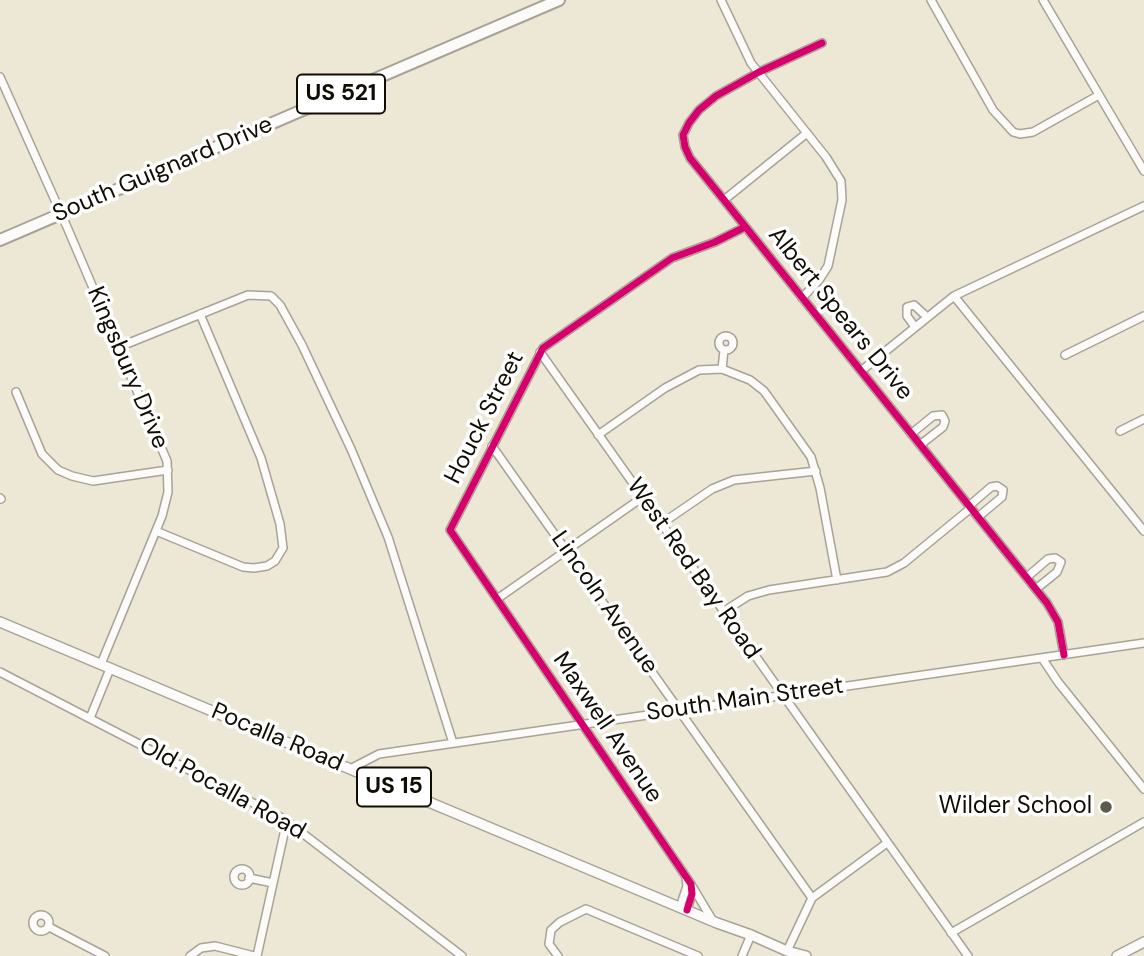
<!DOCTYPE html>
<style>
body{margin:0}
canvas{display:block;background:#ede7d5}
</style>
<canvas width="1144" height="956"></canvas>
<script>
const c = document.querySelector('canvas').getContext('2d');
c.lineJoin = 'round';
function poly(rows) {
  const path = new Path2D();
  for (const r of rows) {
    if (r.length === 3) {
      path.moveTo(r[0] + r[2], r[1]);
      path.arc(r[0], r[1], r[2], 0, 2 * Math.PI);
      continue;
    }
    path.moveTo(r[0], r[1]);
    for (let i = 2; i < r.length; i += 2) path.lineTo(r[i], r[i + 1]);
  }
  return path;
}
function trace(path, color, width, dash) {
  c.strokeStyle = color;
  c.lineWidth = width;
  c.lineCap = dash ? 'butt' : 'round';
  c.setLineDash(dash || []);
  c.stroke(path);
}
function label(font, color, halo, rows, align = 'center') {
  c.font = font + ' "DM Sans",sans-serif';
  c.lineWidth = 7;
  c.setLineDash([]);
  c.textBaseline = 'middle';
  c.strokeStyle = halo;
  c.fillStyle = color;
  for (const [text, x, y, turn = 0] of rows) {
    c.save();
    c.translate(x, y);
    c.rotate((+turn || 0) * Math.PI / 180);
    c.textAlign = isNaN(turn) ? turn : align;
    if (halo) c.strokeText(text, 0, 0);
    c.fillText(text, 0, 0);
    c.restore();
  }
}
const minor = poly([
 [721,0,751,63,826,157,841,181,842,200,828,266,819,280,802,298],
 [931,0,993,110,1013,132,1020,134,1033,132,1099,95],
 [1043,0,1144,171],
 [822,43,759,72,716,96,699,110,689,123,683,135,685,147,690,158,724,200,1047,603,1058,622,1064,655],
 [0,77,67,227,167,461,168,492,162,516,101,664],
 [724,200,807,133],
 [954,296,1144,531],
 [915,327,907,316,907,307,914,305,927,317],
 [726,343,7],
 [119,347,248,295,271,296,280,305,302,345,351,449,388,537,453,743],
 [540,352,968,956],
 [1065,355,1144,316],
 [722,369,724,350],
 [861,371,954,296,1144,206],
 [16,392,42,454,58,470,72,476,93,481,168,470],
 [1120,431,1144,419],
 [911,434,933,416,942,415,945,421,943,427,920,445],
 [598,435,665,388,699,370,722,369,750,380,764,391,811,457,820,488,837,580],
 [492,446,812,898],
 [0,498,1,499],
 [969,506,991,487,997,486,1003,490,1002,497,978,517],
 [661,524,712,489,734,480,816,471],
 [156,531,243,567,254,568,267,566,275,561,283,548,280,524,261,458,200,314],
 [1027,577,1048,559,1055,558,1061,562,1057,572,1036,589],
 [497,599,643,497],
 [723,612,748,596,769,590,887,572,904,563,971,508],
 [1042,658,1058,682,1144,789],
 [0,672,284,819,462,956],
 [90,718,110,669],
 [350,769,379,754,1144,643],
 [242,877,8],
 [249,878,273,883],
 [692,886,713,921],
 [680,907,687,886,686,878],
 [687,910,692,894,691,884,450,530,543,348,672,258,715,242,745,227],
 [41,923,8],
 [49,927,105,956],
 [951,933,1144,822],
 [787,951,812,898,887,843],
 [190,956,201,948,215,946,254,956],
 [257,956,287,820],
 [558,956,549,944,551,930,560,922,586,909,698,956],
 [742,956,751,935]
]);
const major = poly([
 [0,622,717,923,751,935,787,951,806,956],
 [1117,956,1144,942]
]);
const highway = poly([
 [0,240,559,0]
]);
trace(minor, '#a8a396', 10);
trace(major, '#a8a396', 12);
trace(highway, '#a8a396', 14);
trace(minor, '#fcfbf9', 7);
trace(major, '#fcfbf9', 9);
trace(highway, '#fcfbf9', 10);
trace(poly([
 [822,43,759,72,716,96,699,110,689,123,683,135,685,147,690,158,724,200,1047,603,1058,622,1064,655],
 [687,910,692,894,691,884,450,530,543,348,672,258,715,242,745,227]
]), '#d6006c', 7);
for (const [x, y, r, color] of [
 [1106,807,7,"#5d594c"]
]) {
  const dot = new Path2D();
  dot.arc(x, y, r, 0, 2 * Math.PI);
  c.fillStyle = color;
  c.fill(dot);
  trace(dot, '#fff', 2.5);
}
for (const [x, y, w] of [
 [341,94,88],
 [394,787,74]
]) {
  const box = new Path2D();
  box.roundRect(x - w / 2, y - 19.5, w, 39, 5);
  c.fillStyle = '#fff';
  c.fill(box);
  trace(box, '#100d03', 2);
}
label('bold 23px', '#100d03', null, [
 ["US 521",341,94],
 ["US 15",394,787]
]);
label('24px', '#100d03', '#fff', [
 ["South Guignard Drive",163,170,-23],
 ["Albert Spears Drive",840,314,51],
 ["Kingsbury Drive",127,368,67],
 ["Houck Street",485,418,-63],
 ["West Red Bay Road",693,569,55],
 ["Lincoln Avenue",604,603,55],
 ["South Main Street",745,700,-8],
 ["Maxwell Avenue",607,728,56],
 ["Pocalla Road",277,738,23],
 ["Old Pocalla Road",222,789,29]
]);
label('24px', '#100d03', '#fff', [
 ["Wilder School",1092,807]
], 'right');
</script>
